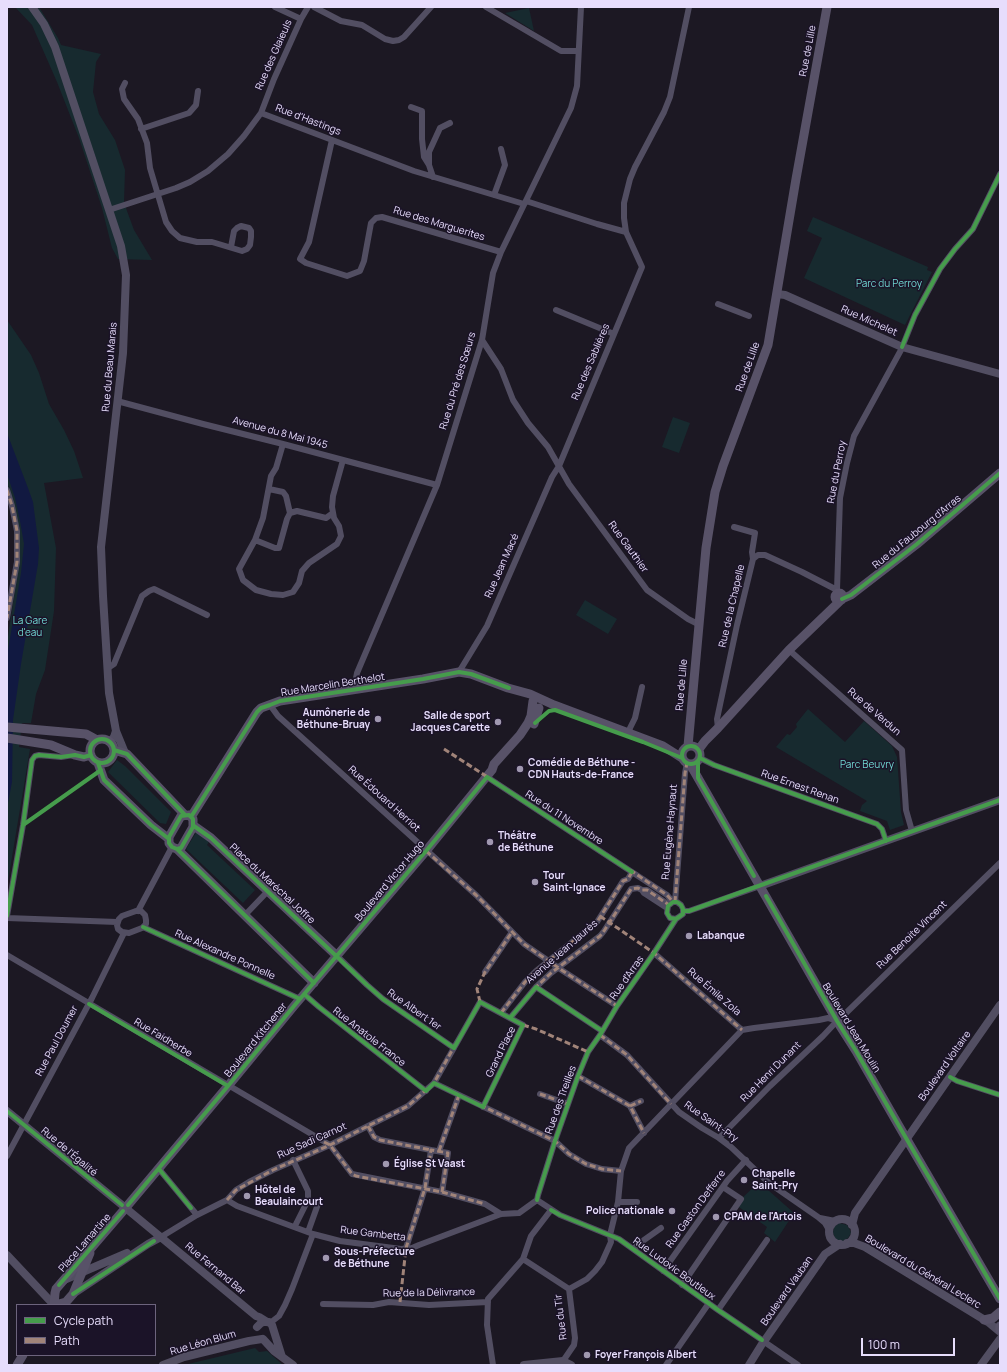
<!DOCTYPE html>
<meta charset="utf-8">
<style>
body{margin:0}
#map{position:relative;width:1007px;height:1372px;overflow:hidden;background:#1c1823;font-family:Manrope,sans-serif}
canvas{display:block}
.frame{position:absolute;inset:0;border:8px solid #e7ddfc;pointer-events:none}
.legend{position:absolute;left:16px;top:1304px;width:140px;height:52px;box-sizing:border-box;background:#1b1328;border:1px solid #6d647d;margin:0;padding:5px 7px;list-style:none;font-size:12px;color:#e7ddfc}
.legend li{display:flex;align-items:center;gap:8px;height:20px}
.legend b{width:20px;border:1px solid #6d647d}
.scale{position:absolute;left:861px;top:1338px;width:94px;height:18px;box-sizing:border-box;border:2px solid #e7ddfc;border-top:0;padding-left:5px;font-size:12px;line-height:14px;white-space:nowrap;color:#e7ddfc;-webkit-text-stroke:3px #1b1328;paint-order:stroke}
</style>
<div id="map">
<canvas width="1007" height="1372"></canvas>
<div class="frame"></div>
<ul class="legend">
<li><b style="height:5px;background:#469c4c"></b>Cycle path</li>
<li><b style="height:5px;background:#a18479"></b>Path</li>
</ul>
<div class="scale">100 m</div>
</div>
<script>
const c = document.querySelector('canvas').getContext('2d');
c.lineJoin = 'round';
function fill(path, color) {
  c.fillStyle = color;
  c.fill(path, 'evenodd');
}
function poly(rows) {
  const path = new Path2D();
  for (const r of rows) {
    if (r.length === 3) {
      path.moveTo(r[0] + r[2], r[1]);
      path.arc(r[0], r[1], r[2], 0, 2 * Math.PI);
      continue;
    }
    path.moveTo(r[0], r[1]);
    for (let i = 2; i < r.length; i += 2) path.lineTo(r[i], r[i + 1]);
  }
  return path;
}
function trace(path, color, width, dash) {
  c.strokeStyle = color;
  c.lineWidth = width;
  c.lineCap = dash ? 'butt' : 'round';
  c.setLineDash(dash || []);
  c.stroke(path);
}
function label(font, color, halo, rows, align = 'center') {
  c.font = font + ' Manrope,sans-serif';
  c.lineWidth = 3;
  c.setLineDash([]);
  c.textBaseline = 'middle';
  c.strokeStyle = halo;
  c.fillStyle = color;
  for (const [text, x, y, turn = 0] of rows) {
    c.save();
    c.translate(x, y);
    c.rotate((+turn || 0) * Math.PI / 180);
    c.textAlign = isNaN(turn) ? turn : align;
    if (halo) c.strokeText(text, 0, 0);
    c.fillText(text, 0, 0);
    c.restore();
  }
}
fill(poly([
 [15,7,39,7,58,38,61,45,101,54,96,62,93,92,99,114,115,140,125,170,124,202,127,211,134,230,152,260,118,259,112,248,102,208,79,138,57,82,32,25],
 [529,8,534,31,505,13],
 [813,217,928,267,927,270,932,272,905,325,804,278,822,238,807,231],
 [7,320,31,355,39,373,49,404,64,430,74,451,83,478,44,483,56,548,54,611,45,670,36,694,31,723,22,723,19,747,30,749,7,887,7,643,18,570,11,495,7,483],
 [673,417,690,423,679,453,662,447],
 [585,600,617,619,608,634,576,615],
 [808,709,845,742,864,721,892,746,897,757,901,812,904,825,890,830,887,821,860,811,862,805,867,801,776,747,787,734,790,735,797,727,796,724],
 [117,760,125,766,171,812,166,824,160,823,108,772],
 [197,831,210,840,207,845,255,890,243,903,186,849],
 [759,1182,794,1213,775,1242,764,1233,767,1227,736,1205,741,1199],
 [839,1223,847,1225,850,1230,851,1233,848,1238,843,1241,837,1240,835,1238,833,1233,834,1227],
 [255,1348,259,1352,267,1351,283,1365,184,1365]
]), '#172a2f');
fill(poly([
 [7,433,28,488,33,502,39,548,38,564,21,664,13,720,12,782,7,808,7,656,21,573,24,544,20,521,15,498,7,474]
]), '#111941');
trace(poly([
 [275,7,301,19],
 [314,7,341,21,362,25,385,39,393,41,399,40,404,37,431,7],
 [486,7,561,51,578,51],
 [125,83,122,89,124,99,138,119,147,143,150,168,166,222,172,231,180,238,197,242,212,242,242,251,247,249,250,245,251,237,251,231,249,228,241,226,237,228,234,231,231,247],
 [411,107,422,111,422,139,424,157,429,165],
 [261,113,274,79,301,19,308,7],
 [141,129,189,113,196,105,198,91],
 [332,140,309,242,300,259,306,263,347,276,360,271,364,261,371,223,376,218,382,217,501,252],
 [433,177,429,165,429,152,440,128,450,123],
 [494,195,505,165,501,149],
 [526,201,597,224,626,232],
 [109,210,176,188,190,182,208,171,228,154,244,136,261,113,414,171,524,204],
 [718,304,749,316],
 [556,310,614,334],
 [482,340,501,369,513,400,528,423,548,447,569,484,647,590,688,619,698,624],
 [117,401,203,424,283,444,437,485],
 [283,444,276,468,271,476,263,518,255,540,239,569,243,580,256,590,271,594,283,595,293,592,299,583,302,571,309,563,337,544,341,536,339,526,334,518,332,507,333,496,343,460],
 [269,489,283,492,286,496,290,513],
 [7,490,12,506,17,531,17,562,7,618],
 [734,527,755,533,752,552,753,559],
 [255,540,275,548,279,548,287,519,290,513,297,511,326,518,333,513],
 [837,590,840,498,847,463,854,436,901,350,915,315,940,269,955,249,973,229,1000,174],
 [789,650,902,750,906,810,912,831],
 [108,668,114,664,142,596,149,591,154,589,207,615],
 [459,672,487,626,552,477,559,466,642,267,626,232,624,218,624,203,630,179,635,167,664,112,670,97,689,7],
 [357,689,355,683,357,673,437,485,482,340,493,273,501,252,571,108,577,86,581,7],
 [270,705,278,716,476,895,524,944,563,971,617,1006],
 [718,728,717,719,737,625,753,559,758,555,765,555,802,572,837,590,837,592],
 [629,733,630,728,635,718,642,687],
 [700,758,714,765,877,824,882,829,886,841],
 [487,777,667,895,673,902],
 [642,890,644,893,667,908],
 [675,902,685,773,687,763],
 [136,911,141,911,145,915,146,920,146,924,142,928,129,933,122,932,118,929,117,925,119,919,122,916,136,911],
 [138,911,172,847],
 [683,911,689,911,760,886],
 [245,915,268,891],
 [7,916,23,825,32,760,35,756,39,755,61,757,73,755],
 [7,918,117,922],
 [143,927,300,999],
 [654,953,742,1030],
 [7,955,330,1145,352,1174,442,1192,485,1204,501,1214],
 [337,956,367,985,383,999,454,1048],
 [485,972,512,932],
 [536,987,602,1031],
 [304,994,319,1007,426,1091],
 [501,1013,525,982,536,971,597,922,623,881,628,879,632,872],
 [510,1018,536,987,551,973,600,936,604,931,631,889,638,888,642,890,647,890,669,905],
 [742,1030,754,1028,819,1020,828,1018,837,1021],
 [600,1035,627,1055,679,1112,702,1128,719,1138,731,1147,769,1183,818,1217,825,1223,829,1230],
 [578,1076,630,1106,644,1133],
 [950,1077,957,1081,1000,1095],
 [434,1083,555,1141,569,1154,586,1164,602,1169,621,1171],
 [540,1094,568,1104],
 [630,1106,641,1101],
 [368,1126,374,1137,380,1140,431,1150],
 [719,1138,770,1086,823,1036,837,1021,846,1013,1000,863],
 [439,1151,459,1095],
 [7,1156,92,998,124,933],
 [293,1160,308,1191,308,1200],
 [159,1169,197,1215],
 [227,1200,237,1206,313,1234,340,1241,401,1249,412,1248,419,1245,501,1214,519,1213,537,1200],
 [537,1200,538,1195,555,1141,578,1076,588,1052,600,1035,617,1006,654,953,676,919,683,914,683,909,681,905,677,902,673,902,668,906,667,913,670,918,676,919],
 [537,1200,560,1215,619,1239,718,1310,762,1340],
 [618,1202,637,1202],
 [820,1218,835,1221],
 [295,1226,308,1200,318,1204,308,1232],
 [161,1237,197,1215,227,1200,236,1190,249,1182,273,1170,330,1145,408,1106,434,1083,480,1002,523,1025,483,1107],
 [406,1248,425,1188,431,1150,448,1153,442,1192],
 [634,1249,637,1245,661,1228],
 [523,1259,569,1289],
 [663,1271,727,1181,746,1160],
 [682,1285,741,1199,723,1187],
 [569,1289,587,1279,595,1271,602,1262,611,1242,610,1235,618,1202,621,1171,629,1148,742,1030],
 [323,1304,373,1305,389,1302,429,1305,488,1302],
 [718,1310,767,1240],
 [270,1323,279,1316,285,1305,292,1289,313,1234],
 [766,1343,798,1365],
 [563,1361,574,1345,575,1338,569,1289],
 [493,1365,487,1325,488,1299,523,1259,531,1236,551,1210],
 [666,1365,709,1303]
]), '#524e62', 6);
trace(poly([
 [32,7,44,24,55,47,121,246,126,275,123,353,101,547,103,596,109,693,116,731,114,737,110,742],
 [777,294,785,295,902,347,1000,374],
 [116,731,125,753],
 [760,886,1000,800],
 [7,1111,122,1205],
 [128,1210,256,1316,259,1317,267,1322],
 [842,1232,13],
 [852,1225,855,1213,1000,1005],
 [847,1243,854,1243,865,1247,988,1322,1000,1332],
 [7,1255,54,1305],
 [64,1280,127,1253],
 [73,1294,148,1244,161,1237],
 [257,1327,261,1323,264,1322,269,1322,272,1325,282,1357],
 [263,1339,274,1351,293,1365],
 [765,1340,825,1254,840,1244],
 [163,1365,184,1357,249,1341,262,1339],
 [524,1365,563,1361,571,1365],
 [749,1365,762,1344],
 [981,1365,1000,1339]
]), '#524e62', 8);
trace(poly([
 [839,597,4],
 [842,599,851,595,917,544,1000,473],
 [534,724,539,708],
 [7,727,86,734,97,740],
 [7,738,51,745,75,755,84,757,91,755],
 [102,751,12],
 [691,755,9],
 [688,746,706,548,715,492,723,466,768,345,796,179,827,7],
 [699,749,705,741,718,728,789,650,840,601],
 [114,750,127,754,185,815],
 [98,763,104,780,151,825,169,839],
 [690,764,837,1021,856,1051,899,1126,1000,1299],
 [191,817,257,712,261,708,280,701,423,679,459,672,471,674,508,688,530,694,554,705,663,746,682,758],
 [194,826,211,838,337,956],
 [177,849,181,848,193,827,193,819,189,815,181,816,169,837,169,843,172,847,177,849,314,983],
 [128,1205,228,1086,294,1006,426,851,492,770,494,764,520,735,528,723,531,716,533,701],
 [54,1305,55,1293,56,1289,123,1211],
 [55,1305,66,1302,73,1294,90,1253],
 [984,1320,993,1318,1000,1312],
 [1000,1326,1000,1330],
 [17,1365,23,1355]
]), '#585268', 9);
trace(poly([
 [7,490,12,506,17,531,17,562,7,618],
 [444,749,489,778],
 [426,851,476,895,524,944,563,971,617,1006],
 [630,870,667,895,673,902],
 [675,902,685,773,687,763],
 [600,916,654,953,742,1030],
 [534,989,551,973,600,936,604,931,631,889,638,888,642,890,647,890,669,905],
 [480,1002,477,989,485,972,512,932],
 [501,1013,525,982,536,971,597,922,623,881,628,879,632,872],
 [523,1025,536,1029,588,1052],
 [600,1035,627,1055,671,1104],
 [578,1076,630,1106,644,1133],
 [540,1094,568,1104],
 [480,1105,555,1141,569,1154,586,1164,602,1169,621,1171],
 [630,1106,641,1101],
 [368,1126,374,1137,380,1140,431,1150],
 [324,1142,330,1145,352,1174,356,1176,442,1192,485,1204],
 [439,1151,459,1095],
 [227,1200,236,1190,273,1170,330,1145,408,1106,434,1083,455,1045],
 [400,1302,406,1248,425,1188,431,1150,448,1153,442,1192]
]), '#a18479', 3, [6, 3]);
trace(poly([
 [902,347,915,315,940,269,955,249,973,229,1000,174],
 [842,599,851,595,917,544,1000,473],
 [535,723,549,711,555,710,643,742,682,758],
 [102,751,12],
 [691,755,9],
 [114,750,127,754,185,815],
 [700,758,714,765,877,824,882,829,886,841],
 [698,761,698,778,754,876],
 [98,763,104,780,151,825,169,839],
 [191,817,257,712,261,708,270,705,280,701,423,679,459,672,471,674,509,688],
 [23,825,101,770],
 [194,826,211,838,367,985,383,999,454,1048,480,1002,523,1025,483,1107,434,1083,426,1091,319,1007,304,994],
 [177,849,181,848,193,827,193,819,189,815,181,816,169,837,169,843,172,847,177,849,314,983],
 [766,896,837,1021,856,1051,899,1126,1000,1299],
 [683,911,689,911,750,889,1000,800],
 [7,916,23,825,32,760,35,756,39,755,61,757,75,755,84,757,91,755],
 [143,927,300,999],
 [89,1004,228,1086],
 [510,1018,536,987,602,1031],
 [950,1077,957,1081,1000,1095],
 [7,1111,122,1205],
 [159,1169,191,1208],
 [537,1200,538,1195,555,1141,578,1076,588,1052,600,1035,617,1006,654,953,676,919,683,914,683,909,681,905,677,902,673,902,668,906,667,913,670,918,676,919],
 [128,1205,228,1086,294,1006,426,851,487,777,632,872],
 [551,1210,560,1215,619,1239,718,1310,762,1340],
 [59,1285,123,1211],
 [73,1294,154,1241]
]), '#469c4c', 4);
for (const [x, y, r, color] of [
 [378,719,4,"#a098b0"],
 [498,722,4,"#a098b0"],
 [520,769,4,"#a098b0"],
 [490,842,4,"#a098b0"],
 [535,882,4,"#a098b0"],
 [689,936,4,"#a098b0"],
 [386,1164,4,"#a098b0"],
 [744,1180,4,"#a098b0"],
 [247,1196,4,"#a098b0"],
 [672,1211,4,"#a098b0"],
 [716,1217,4,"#a098b0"],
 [326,1258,4,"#a098b0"],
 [587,1355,4,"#a098b0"]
]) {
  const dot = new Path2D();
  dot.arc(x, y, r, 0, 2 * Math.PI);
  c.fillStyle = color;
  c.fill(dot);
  trace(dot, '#1b1328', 1.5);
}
label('10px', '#e7ddfc', '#1b1328', [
 ["Rue de Lille",808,51,-79],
 ["Rue des Glaieuls",274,55,-66],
 ["Rue d'Hastings",308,120,21],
 ["Rue des Marguerites",439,224,17],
 ["Rue Michelet",869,321,24],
 ["Rue des Sablières",591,362,-67],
 ["Rue du Beau Marais",110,367,-85],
 ["Rue de Lille",748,367,-70],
 ["Rue du Pré des Sœurs",458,381,-73],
 ["Avenue du 8 Mai 1945",280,433,15],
 ["Rue du Perroy",837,472,-79],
 ["Rue du Faubourg d'Arras",917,532,-39],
 ["Rue Gauthier",628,547,54],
 ["Rue Jean Macé",502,566,-66],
 ["Rue de la Chapelle",732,606,-77],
 ["Rue Marcelin Berthelot",333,685,-9],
 ["Rue de Lille",682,685,-85],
 ["Rue de Verdun",874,712,41],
 ["Rue Ernest Renan",800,787,20],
 ["Rue Édouard Herriot",384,799,42],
 ["Rue du 11 Novembre",564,818,33],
 ["Rue Eugène Haynaut",670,832,-85],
 ["Boulevard Victor Hugo",390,881,-50],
 ["Place du Maréchal Joffre",272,884,43],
 ["Rue Benoite Vincent",912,935,-44],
 ["Avenue Jean Jaurès",562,952,-41],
 ["Rue Alexandre Ponnelle",225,955,24],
 ["Rue d'Arras",627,978,-55],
 ["Rue Émile Zola",714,992,41],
 ["Rue Albert 1er",414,1010,35],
 ["Boulevard Jean Moulin",851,1028,59],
 ["Rue Anatole France",369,1037,38],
 ["Rue Faidherbe",163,1038,31],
 ["Boulevard Kitchener",256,1040,-51],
 ["Rue Paul Doumer",57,1041,-62],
 ["Grand Place",501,1052,-64],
 ["Boulevard Voltaire",945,1066,-55],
 ["Rue Henri Dunant",771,1072,-45],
 ["Rue des Treilles",561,1100,-70],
 ["Rue Saint-Pry",711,1122,35],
 ["Rue Sadi Carnot",312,1141,-24],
 ["Rue de l'Égalité",69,1152,40],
 ["Rue Gaston Defferre",696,1209,-54],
 ["Rue Gambetta",373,1234,7],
 ["Place Lamartine",85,1243,-49],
 ["Rue Fernand Bar",215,1269,40],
 ["Rue Ludovic Boutleux",674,1269,36],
 ["Boulevard du Général Leclerc",923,1272,31],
 ["Boulevard Vauban",787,1291,-55],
 ["Rue de la Délivrance",429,1293,-1],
 ["Rue du Tir",561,1317,-97],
 ["Rue Léon Blum",203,1343,-16]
]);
label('10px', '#6fd6d1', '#1b1328', [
 ["Parc du Perroy",889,284],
 ["La Gare",30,621],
 ["d'eau",30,633],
 ["Parc Beuvry",867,765]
]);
label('bold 10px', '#e7ddfc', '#1b1328', [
 ["Aumônerie de",370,713,"right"],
 ["Béthune-Bruay",370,725,"right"],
 ["Salle de sport",490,716,"right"],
 ["Jacques Carette",490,728,"right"],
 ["Comédie de Béthune -",528,763],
 ["CDN Hauts-de-France",528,775],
 ["Théâtre",498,836],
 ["de Béthune",498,848],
 ["Tour",543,876],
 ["Saint-Ignace",543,888],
 ["Labanque",697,936],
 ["Église St Vaast",394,1164],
 ["Chapelle",752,1174],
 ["Saint-Pry",752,1186],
 ["Hôtel de",255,1190],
 ["Beaulaincourt",255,1202],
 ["Police nationale",664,1211,"right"],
 ["CPAM de l'Artois",724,1217],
 ["Sous-Préfecture",334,1252],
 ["de Béthune",334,1264],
 ["Foyer François Albert",595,1355]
], 'left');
</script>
